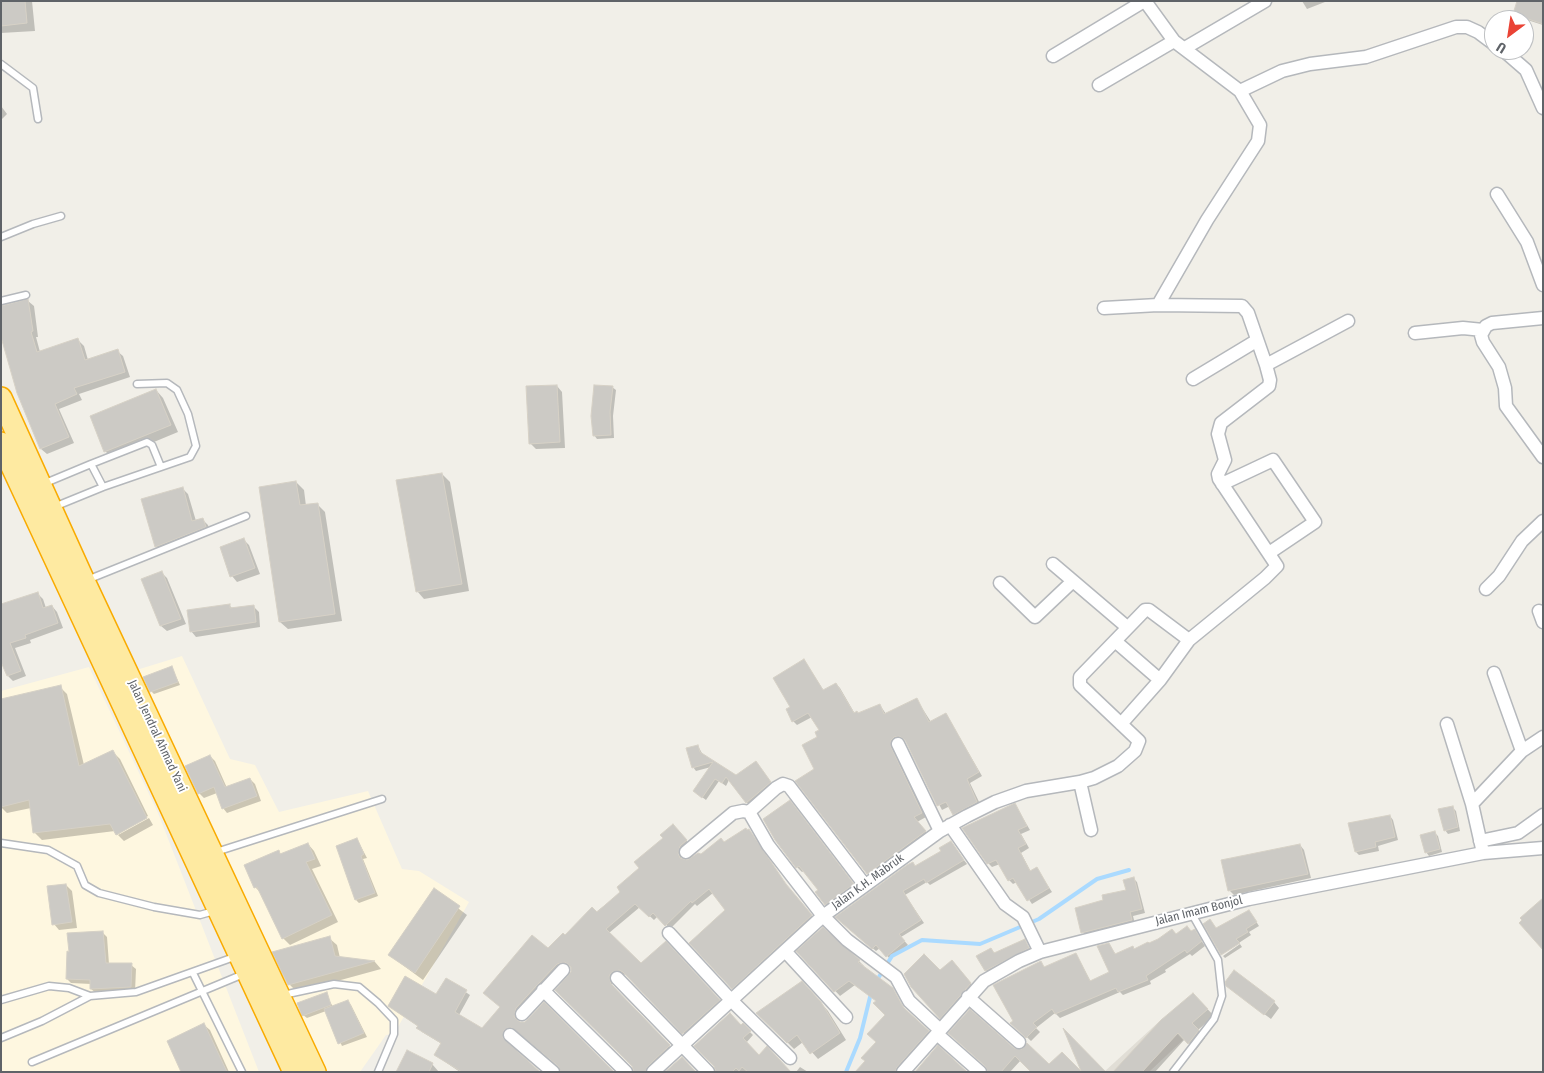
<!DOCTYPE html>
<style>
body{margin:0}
#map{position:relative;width:1544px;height:1073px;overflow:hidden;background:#f1efe8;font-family:"Fira Sans Condensed",sans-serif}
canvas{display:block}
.frame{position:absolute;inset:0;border:2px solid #5f6368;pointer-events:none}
.north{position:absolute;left:1484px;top:10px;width:50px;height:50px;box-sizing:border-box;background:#fff;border:1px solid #bfc1c3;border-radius:50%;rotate:211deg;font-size:14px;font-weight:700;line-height:20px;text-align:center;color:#5f6368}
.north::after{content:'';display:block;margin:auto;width:18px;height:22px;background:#ea4335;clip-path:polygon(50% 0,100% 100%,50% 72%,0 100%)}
</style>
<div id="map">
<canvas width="1544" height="1073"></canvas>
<div class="frame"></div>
<div class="north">U</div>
</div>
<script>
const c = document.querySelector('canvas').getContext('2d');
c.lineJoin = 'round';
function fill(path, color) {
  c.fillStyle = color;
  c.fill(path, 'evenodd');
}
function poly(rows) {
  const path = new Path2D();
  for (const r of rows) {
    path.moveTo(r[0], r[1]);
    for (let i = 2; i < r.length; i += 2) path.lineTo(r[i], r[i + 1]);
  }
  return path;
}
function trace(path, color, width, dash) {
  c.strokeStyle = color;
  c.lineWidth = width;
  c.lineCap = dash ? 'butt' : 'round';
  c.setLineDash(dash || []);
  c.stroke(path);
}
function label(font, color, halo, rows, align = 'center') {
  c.font = font + ' "Fira Sans Condensed",sans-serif';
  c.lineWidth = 4;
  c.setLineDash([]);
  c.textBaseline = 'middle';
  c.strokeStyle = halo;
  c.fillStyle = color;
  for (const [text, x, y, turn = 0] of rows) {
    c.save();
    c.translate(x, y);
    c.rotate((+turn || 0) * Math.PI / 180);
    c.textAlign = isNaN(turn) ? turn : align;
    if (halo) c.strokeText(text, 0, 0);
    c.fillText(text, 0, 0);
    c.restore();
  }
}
fill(poly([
 [182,656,230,759,255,765,279,812,368,791,402,869,419,871,469,902,394,1034,386,1035,360,1072,322,1072,130,672],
 [89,667,158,813,259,1072,1,1072,1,691]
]), '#fef7e0');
fill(poly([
 [1163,1018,1183,1040,1149,1072,1104,1072]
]), '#e1ded6');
fill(poly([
 [1,1,32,1,35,31,1,33],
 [1302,1,1324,1,1325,2,1307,9],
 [1543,1,1543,25,1518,17,1514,13],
 [1,106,7,114,1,120],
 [28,301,34,306,38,337,36,337,40,352,78,340,84,346,88,360,117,351,123,356,130,377,79,394,82,400,59,409,74,443,47,454,41,449,18,393],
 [557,386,562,392,565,448,536,449,530,443],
 [612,387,616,390,613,416,614,438,597,439,594,435],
 [156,390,163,398,178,432,113,459,105,451],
 [442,474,450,482,469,591,424,599,417,591],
 [296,482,304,490,306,506,317,504,325,512,342,621,288,629,280,622],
 [183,489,188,494,196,521,202,519,208,525,210,533,161,552,156,546],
 [244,540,249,545,260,574,237,582,232,576],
 [161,572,167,578,186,624,167,631,161,626,143,579],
 [38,594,43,599,46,608,52,606,57,612,63,628,30,640,31,643,15,648,26,676,13,681,8,676,1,655],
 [229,605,233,609,254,607,259,612,260,627,196,637,191,631],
 [804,660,824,691,836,684,840,688,855,714,859,714,880,705,886,714,917,700,931,722,946,714,982,776,970,783,981,806,957,818,950,806,942,810,907,742,903,739,895,743,894,752,926,817,917,822,929,836,872,877,868,873,819,737,820,731,812,717,797,725,793,721,792,707],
 [172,668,180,685,154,694,151,691],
 [60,687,67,694,84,765,113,752,120,759,148,816,117,835,115,831,42,840,35,833,31,808,7,813,1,807,1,700],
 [698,746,703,755,737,776,759,766,773,786,749,805,729,780,726,786,719,781,706,800,698,794,711,767,696,771,693,767],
 [210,756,215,761,227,788,250,779,255,784,261,801,227,813,223,808,217,793,204,798,199,793],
 [1015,805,1030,830,1021,834,1029,848,1021,853,1031,872,1037,869,1052,892,1032,904,1017,882,1013,884,1009,880,1000,864,992,867,988,863],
 [794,807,857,889,830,909,826,904,820,890,804,871,802,872,797,867,776,840],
 [1452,807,1456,811,1460,831,1448,834,1445,830],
 [1390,816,1393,820,1398,840,1378,846,1379,851,1359,855,1356,852,1349,823],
 [149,818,153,825,124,841,118,835],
 [677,830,690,845,684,850,681,858,687,861,749,831,789,890,815,920,736,992,691,943,727,910,713,893,697,906,695,904,670,929,658,916,654,920,640,907,609,933,641,964,666,943,723,1004,687,1037,628,976,620,973,615,976,612,984,615,989,673,1050,650,1072,634,1072,633,1066,572,973,570,966,562,968,520,1013,517,1021,560,1066,516,1030,508,1033,505,1039,508,1045,538,1072,460,1072,435,1055,442,1044,422,1032,419,1027,389,1006,437,996,446,979,470,995,459,1015,482,1029,548,949,622,892],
 [1435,833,1438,836,1442,852,1429,856,1426,852],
 [357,839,367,858,363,859,378,896,359,903,356,900],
 [951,843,967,864,930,885,927,882,905,895,924,923,901,937,908,945,890,959,880,948,876,951,840,920,916,867,942,851],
 [308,844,314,851,321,866,312,869,338,922,290,945,283,938,262,894,255,887,279,852,282,855],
 [1300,845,1304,850,1311,878,1234,895,1229,890],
 [1134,879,1137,882,1145,913,1133,916,1135,924,1086,936,1083,932,1104,901,1127,891],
 [66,885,72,891,77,928,59,930,54,924],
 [434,890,467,915,423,980,389,955],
 [1252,915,1259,926,1249,932,1251,935,1222,954,1216,929],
 [823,929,859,961,864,966,862,967,892,989,907,1012,933,1036,901,1072,859,1072,878,1042,887,1015,877,1001,855,985,840,996,798,951],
 [1195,931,1205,946,1192,956,1190,954,1165,970,1166,972,1150,981,1151,984,1123,995,1120,992,1060,1018,1055,1013,1036,1028,1040,1032,1031,1041,1012,1023,1040,962,1045,968,1076,954,1091,982,1111,973,1109,944,1116,955],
 [102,932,107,937,109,964,131,965,136,969,135,992,96,993,91,989,91,984,71,983,67,979],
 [329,938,337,945,340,958,375,962,381,969,297,992,289,984],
 [1024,940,1032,952,989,974,986,971,991,950,995,953],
 [1240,944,1242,947,1225,958,1223,956],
 [956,965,974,987,944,1021,912,986],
 [809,990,828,1011,846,1040,818,1059,803,1042,794,1049,758,1013],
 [1233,991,1274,1002,1279,1008,1271,1019],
 [326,994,333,1007,347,1001,351,1005,367,1037,342,1046,326,1011,307,1018,303,1015],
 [1200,1001,1214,1016,1198,1030,1205,1038,1196,1050,1185,1039,1155,1072,1115,1072],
 [204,1025,210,1030,229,1072,183,1072],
 [743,1025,753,1035,746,1043,760,1057,790,1072,717,1072],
 [1013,1050,1049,1066,1080,1072,1021,1060,1010,1072,989,1072],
 [432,1064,439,1072,398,1072],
 [800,1067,808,1072,796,1072]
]), '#0003');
trace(poly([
 [877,980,892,956,922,940,980,944,1039,919,1097,879,1129,870],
 [846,1072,860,1038,871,993]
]), '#aadaff', 4);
const building = poly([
 [1,1,25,1,27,23,1,26,1,1],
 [1517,1,1543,1,1543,24,1513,14,1517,1],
 [28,299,33,331,31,332,37,352,78,338,85,360,118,349,125,372,74,388,77,394,55,404,69,437,40,449,17,393,1,337,1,306,28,299],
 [557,385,560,442,529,444,526,386,557,385],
 [594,385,613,386,610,412,611,435,593,436,591,416,594,385],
 [156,389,171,425,104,452,90,416,156,389],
 [442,473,462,584,416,592,396,480,442,473],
 [296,481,300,505,318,503,335,614,279,622,259,487,296,481],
 [183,487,192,521,203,518,206,527,155,547,141,499,183,487],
 [244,538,255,568,230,577,220,547,244,538],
 [162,571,181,619,160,626,141,579,162,571],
 [38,592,43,608,52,605,58,623,25,635,26,638,10,643,21,671,7,676,1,662,1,604,38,592],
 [230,604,230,608,254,605,256,622,190,632,187,610,230,604],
 [804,659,823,690,836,683,854,713,857,711,858,713,880,704,884,714,917,698,929,722,946,713,979,772,967,779,977,802,953,815,946,802,937,806,905,740,899,736,894,737,891,740,891,747,922,813,914,817,926,831,867,874,795,781,814,769,802,745,817,737,815,732,819,730,808,713,792,722,786,709,790,707,773,678,804,659],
 [172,666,178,682,150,692,143,677,172,666],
 [61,685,79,766,113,750,147,818,116,835,110,824,33,833,29,800,1,807,1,699,61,685],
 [698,745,700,752,736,775,756,761,771,782,746,803,726,777,722,783,715,779,702,798,693,791,713,762,692,768,686,748,698,745],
 [210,755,225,787,250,778,257,796,222,809,214,787,198,794,185,766,210,755],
 [790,800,854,884,825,905,815,892,818,890,799,866,796,868,775,840,763,819,790,800],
 [1015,803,1027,826,1018,830,1026,844,1018,848,1030,871,1037,867,1049,888,1027,901,1013,878,1008,881,996,860,987,864,962,828,1015,803],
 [1453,806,1458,827,1444,831,1438,809,1453,806],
 [1390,815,1395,837,1375,842,1376,847,1355,852,1348,823,1390,815],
 [673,824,687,840,680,846,678,853,680,858,687,860,698,853,701,854,721,838,724,842,746,828,747,830,749,829,786,884,812,915,732,989,689,943,725,910,709,889,692,903,691,901,665,926,653,913,649,917,635,904,606,929,641,963,666,941,720,1000,682,1034,623,972,619,970,612,972,609,976,611,984,670,1045,648,1066,645,1072,634,1072,632,1066,555,990,571,972,571,967,565,962,557,964,537,985,516,1008,514,1017,520,1022,525,1022,544,1002,614,1072,561,1072,558,1066,511,1027,504,1030,503,1038,540,1072,462,1072,434,1055,441,1043,416,1028,418,1026,388,1006,405,976,436,994,446,978,467,990,455,1012,482,1028,500,1007,483,993,532,935,548,948,563,933,565,935,592,907,597,912,620,892,617,887,639,868,634,862,663,838,660,835,673,824],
 [1435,831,1440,849,1425,853,1420,835,1435,831],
 [357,838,364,854,361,856,375,893,355,900,336,846,357,838],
 [951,841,964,860,926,883,924,879,903,891,921,920,899,934,905,941,886,957,876,945,872,949,835,917,907,865,913,862,915,866,941,851,939,848,951,841],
 [308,843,315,859,306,862,332,915,282,939,257,887,254,888,244,865,279,850,280,854,308,843],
 [1300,844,1308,874,1228,891,1221,860,1300,844],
 [1134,877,1142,909,1130,912,1132,920,1081,933,1075,908,1103,900,1102,895,1126,890,1123,880,1134,877],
 [66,884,72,922,52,925,47,886,66,884],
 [434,888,460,906,415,973,388,955,434,888],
 [1543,898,1543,950,1519,923,1522,920,1520,918,1543,898],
 [1249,910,1257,922,1246,929,1248,932,1236,939,1240,943,1221,955,1203,924,1210,919,1216,928,1249,910],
 [1187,926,1191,931,1195,929,1202,941,1187,953,1185,950,1146,976,1148,980,1118,992,1116,988,1055,1014,1052,1009,1033,1023,1037,1027,1026,1038,1010,1023,1013,1021,993,985,1041,961,1044,967,1076,953,1090,981,1109,972,1097,946,1109,943,1115,954,1133,946,1134,949,1148,942,1149,943,1158,939,1172,929,1176,934,1187,926],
 [823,927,860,960,858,962,893,988,903,1007,929,1031,897,1067,895,1072,855,1072,865,1061,861,1058,876,1042,867,1034,885,1015,873,1003,876,1001,849,981,834,992,796,951,823,927],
 [103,931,106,963,132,963,131,987,90,989,90,980,66,979,67,951,69,952,67,933,103,931],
 [330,936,335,956,375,961,288,985,272,952,330,936],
 [1025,939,1029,948,985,971,976,956,991,948,994,953,1025,939],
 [924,954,940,970,952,960,971,983,940,1019,911,987,904,974,924,954],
 [1234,970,1275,1001,1264,1015,1226,986,1225,982,1234,970],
 [802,981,821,1002,840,1033,810,1054,797,1035,787,1043,756,1013,802,981],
 [327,992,331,1005,302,1016,297,1003,327,992],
 [1193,993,1208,1009,1192,1023,1199,1030,1188,1044,1178,1033,1142,1072,1113,1072,1161,1020,1193,993],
 [348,1000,364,1033,338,1044,324,1009,348,1000],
 [970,1009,1014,1048,1022,1049,1027,1043,1049,1064,1062,1052,1081,1071,1063,1028,1106,1072,1031,1072,1015,1056,1001,1072,988,1072,985,1066,948,1033,970,1009],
 [730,1013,741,1025,743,1023,751,1031,743,1038,759,1055,767,1046,791,1072,748,1072,742,1067,739,1071,736,1068,732,1072,716,1072,714,1066,694,1046,730,1013],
 [204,1023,227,1072,181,1072,167,1041,204,1023],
 [938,1045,967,1072,915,1072,938,1045],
 [407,1050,433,1063,429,1072,396,1072,407,1050],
 [682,1057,696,1072,665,1072,682,1057]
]);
fill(building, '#cccac5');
trace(building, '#d6d1c6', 1);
const service = poly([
 [1,64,33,88,38,119],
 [1,237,33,224,61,216],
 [1,301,26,295],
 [91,464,147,442,152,445,161,467],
 [43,484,91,464,103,487],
 [54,507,103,487,190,457,196,446,188,414,177,390,167,383,137,384],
 [87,580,246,516],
 [1,843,48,850,77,866,85,885,99,893,154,907,200,915,214,911],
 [216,852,382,799],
 [193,973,242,1072],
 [283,995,334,984,359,987,378,1003,394,1020,394,1034,378,1072],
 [1,1000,49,986,69,988,90,996],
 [1,1038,42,1021,90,996,136,992,237,956],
 [32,1062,246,973],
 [1173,1072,1214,1019,1222,996,1218,960,1192,914]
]);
const minor = poly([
 [1145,1,1174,41,1240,91,1282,71,1310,64,1366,57,1456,27,1467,27,1478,32,1494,44],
 [1185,48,1265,1],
 [1503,50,1526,70,1543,108],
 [1053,56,1144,1],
 [1099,85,1174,41],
 [1497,194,1527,242,1543,285],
 [1158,305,1242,306,1248,313,1266,365],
 [1104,308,1158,305,1207,220,1258,141,1260,125,1240,91],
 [1543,318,1492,323,1486,326,1481,335,1483,342,1499,367,1505,388,1506,406,1543,457],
 [1415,333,1463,328,1483,330],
 [1193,379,1256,341],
 [1222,484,1273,460,1315,522,1269,553],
 [1053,564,1073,581],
 [1000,583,1035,617,1073,581,1127,627],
 [1486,589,1499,576,1522,541,1543,521],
 [1539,611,1543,622],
 [1115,641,1160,680],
 [1494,673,1522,751],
 [1121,724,1160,680,1189,640,1265,578,1277,566,1219,479,1218,474,1225,460,1218,434,1221,423,1269,386,1270,380,1266,365,1348,321],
 [1447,724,1472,804,1483,853],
 [898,744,940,831],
 [1080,782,1094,778,1118,766,1135,751,1139,741,1080,685,1080,677,1145,610,1149,610,1189,640],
 [1472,804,1522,751,1543,737],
 [950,825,1005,904,1023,917,1040,952],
 [1480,841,1518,833,1543,815],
 [686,852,733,813,743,811,749,812],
 [864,884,789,786,783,784,776,788,749,812,768,845,823,916,847,940,896,977,909,1001,940,1030],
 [669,933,731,1000,790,1058],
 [785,951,846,1017],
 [617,978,708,1072],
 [543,990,626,1072],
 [968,997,1019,1042],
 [522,1014,563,970],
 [937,1034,980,1072],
 [510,1035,553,1072],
 [653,1072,823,916,940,831,967,816,995,802,1026,791,1080,782,1091,830],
 [903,1072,984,981,1019,961,1040,952,1249,899,1483,853,1543,848]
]);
const trunk = poly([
 [1,398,84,581,315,1072],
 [1,443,294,1072]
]);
trace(service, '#b5b8bc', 9);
trace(minor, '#b5b8bc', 15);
trace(trunk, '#f9ab00', 24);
trace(service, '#fff', 6);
trace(minor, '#fff', 12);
trace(trunk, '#feeaa1', 21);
label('12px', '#5f6368', '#fff', [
 ["Jalan Jendral Ahmad Yani",157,736,65],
 ["Jalan K.H. Mabruk",868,882,-36],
 ["Jalan Imam Bonjol",1199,911,-14]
]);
</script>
